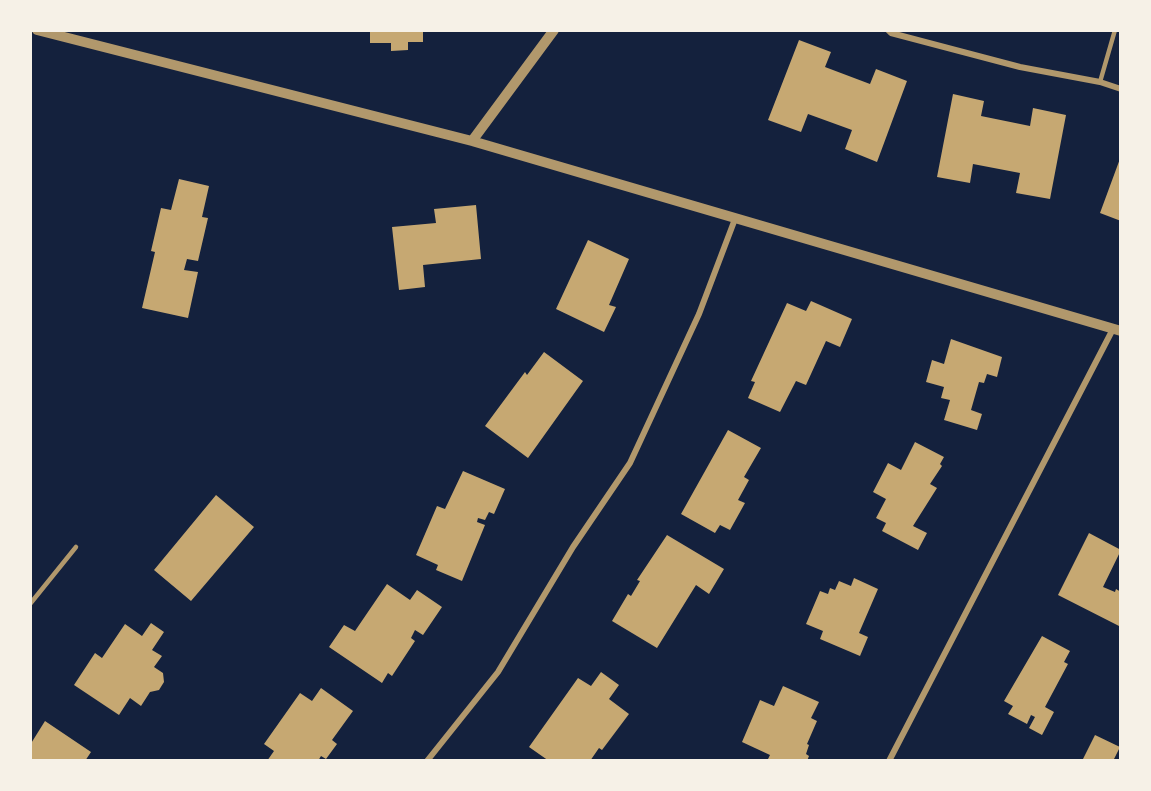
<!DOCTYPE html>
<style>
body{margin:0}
#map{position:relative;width:1151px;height:791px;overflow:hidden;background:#14213d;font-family:Commissioner,sans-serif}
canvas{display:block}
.frame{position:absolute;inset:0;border:32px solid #f6f1e7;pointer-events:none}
</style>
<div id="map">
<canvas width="1151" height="791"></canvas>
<div class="frame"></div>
</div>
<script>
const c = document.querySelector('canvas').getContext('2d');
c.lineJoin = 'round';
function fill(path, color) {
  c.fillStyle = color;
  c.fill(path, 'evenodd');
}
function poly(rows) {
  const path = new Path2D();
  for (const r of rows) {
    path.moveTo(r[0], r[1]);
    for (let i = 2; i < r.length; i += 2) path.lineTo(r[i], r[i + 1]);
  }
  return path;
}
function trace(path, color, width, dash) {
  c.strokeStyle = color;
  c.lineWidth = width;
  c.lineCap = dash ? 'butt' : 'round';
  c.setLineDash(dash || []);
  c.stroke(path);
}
fill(poly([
 [370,30,423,30,423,42,408,42,408,50,391,51,391,43,370,43],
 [799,40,831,52,825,67,870,84,876,69,907,81,877,162,845,149,852,130,808,114,801,132,768,120],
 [953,94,984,101,981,116,1030,126,1033,108,1066,115,1050,199,1016,193,1020,173,973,164,970,183,937,177],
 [1121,156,1121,221,1100,213],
 [179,179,209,186,202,217,208,218,198,261,187,259,184,270,198,272,188,318,142,308,155,252,151,251,161,208,171,210],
 [476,205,481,259,423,265,425,287,399,290,392,227,436,223,434,209],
 [588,240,629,259,609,305,616,307,604,332,556,309],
 [811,301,852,319,840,347,826,341,806,385,796,381,780,412,748,398,755,382,751,381,787,303,806,311],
 [951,339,1002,357,997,377,987,374,984,383,979,382,971,410,982,414,977,430,944,420,950,400,941,398,944,387,926,382,932,360,944,364],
 [544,352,583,381,528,458,485,426,525,372,527,375],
 [728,430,761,448,744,477,749,480,738,500,745,503,730,530,720,525,715,533,681,514],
 [915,442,944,457,940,464,942,466,930,484,937,488,913,526,927,533,918,550,882,531,886,523,876,518,886,499,873,492,888,463,901,470],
 [463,471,505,489,494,514,489,512,485,520,478,518,477,522,485,525,462,581,436,570,438,565,416,555,437,506,445,509],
 [216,495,254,527,191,601,154,570],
 [1089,533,1121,550,1103,587,1115,592,1116,589,1121,592,1121,627,1058,595],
 [667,535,724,569,709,594,696,585,657,648,612,621,628,594,631,596,640,581,637,580],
 [854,578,878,589,859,633,868,637,860,656,820,639,823,631,806,624,820,591,828,594,830,588,835,590,839,581,851,586],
 [387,584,410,600,417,590,442,607,423,635,415,630,411,638,415,641,392,676,388,673,382,683,329,647,344,625,355,631],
 [151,623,164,632,152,650,162,656,154,667,163,673,164,682,159,690,150,692,141,706,130,698,119,715,74,685,95,653,102,658,125,624,142,636],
 [1042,636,1070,651,1064,662,1068,664,1045,707,1054,712,1042,735,1029,728,1035,717,1031,715,1027,724,1008,714,1013,706,1004,701],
 [601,672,619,685,609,699,629,714,602,750,599,748,590,761,549,761,529,747,578,678,591,686],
 [783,686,819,702,811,718,817,721,807,744,809,745,806,754,809,756,807,761,767,761,770,755,742,742,760,700,774,706],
 [321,688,353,711,332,740,337,744,326,759,321,756,318,761,267,761,274,751,264,744,300,693,312,701],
 [45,721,91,752,85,761,30,761,32,752,30,745],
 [1095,735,1120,747,1113,761,1082,761]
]), '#c6a872');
trace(poly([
 [1100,82,1115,30],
 [30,604,76,547]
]), '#b1986c', 4.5);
trace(poly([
 [888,30,891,33,1020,67,1100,82,1121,89],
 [427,761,498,672,573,547,630,463,699,314,735,219],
 [889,761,1113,329]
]), '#b1986c', 6);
trace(poly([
 [37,30,472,141,1121,331],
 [472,141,554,30]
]), '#b1986c', 10);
</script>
